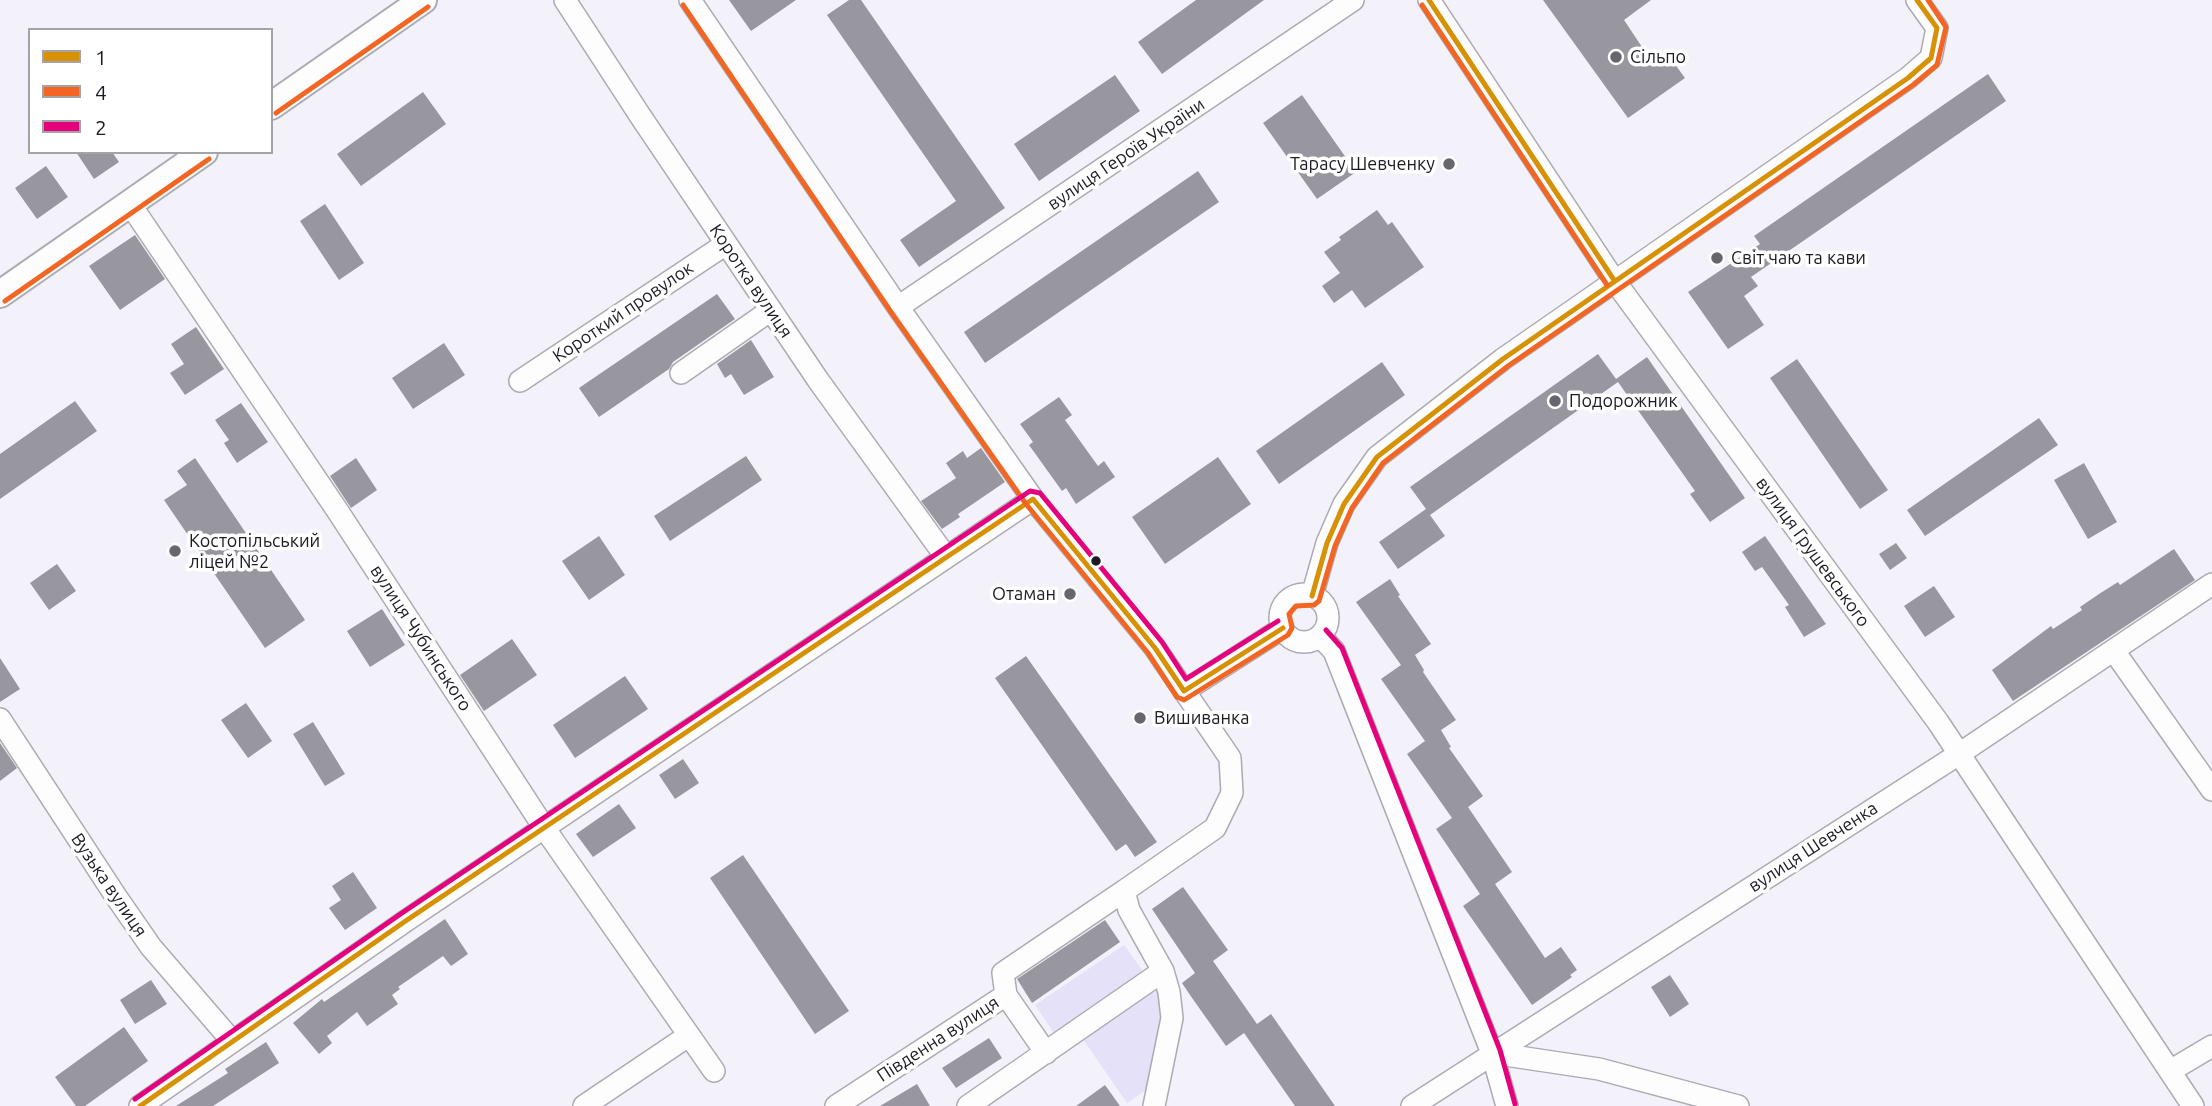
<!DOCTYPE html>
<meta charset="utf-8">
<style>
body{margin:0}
#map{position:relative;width:2212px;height:1106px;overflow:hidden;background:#f3f2fa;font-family:Ubuntu,sans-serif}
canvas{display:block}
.legend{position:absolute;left:28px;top:28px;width:245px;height:126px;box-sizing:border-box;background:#fff;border:2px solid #a4a3a7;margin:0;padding:9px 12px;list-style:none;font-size:21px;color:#1c1a23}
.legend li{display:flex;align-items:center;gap:14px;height:35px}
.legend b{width:35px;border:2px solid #a4a3a7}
</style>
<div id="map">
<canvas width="2212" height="1106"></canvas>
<ul class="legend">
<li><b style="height:9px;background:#d69105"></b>1</li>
<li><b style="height:9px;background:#f26522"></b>4</li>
<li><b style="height:9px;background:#e5007d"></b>2</li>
</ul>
</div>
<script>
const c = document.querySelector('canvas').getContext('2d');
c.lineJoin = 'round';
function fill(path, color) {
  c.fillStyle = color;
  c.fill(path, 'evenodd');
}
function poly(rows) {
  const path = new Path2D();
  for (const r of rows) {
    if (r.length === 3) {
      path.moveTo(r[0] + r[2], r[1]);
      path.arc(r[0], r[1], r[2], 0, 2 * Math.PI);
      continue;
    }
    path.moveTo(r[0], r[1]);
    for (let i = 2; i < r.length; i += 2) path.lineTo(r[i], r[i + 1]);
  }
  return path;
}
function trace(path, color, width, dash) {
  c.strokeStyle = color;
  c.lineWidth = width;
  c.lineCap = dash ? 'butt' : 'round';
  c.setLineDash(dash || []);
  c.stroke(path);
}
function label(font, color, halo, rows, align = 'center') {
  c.font = font + ' Ubuntu,sans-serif';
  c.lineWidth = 7;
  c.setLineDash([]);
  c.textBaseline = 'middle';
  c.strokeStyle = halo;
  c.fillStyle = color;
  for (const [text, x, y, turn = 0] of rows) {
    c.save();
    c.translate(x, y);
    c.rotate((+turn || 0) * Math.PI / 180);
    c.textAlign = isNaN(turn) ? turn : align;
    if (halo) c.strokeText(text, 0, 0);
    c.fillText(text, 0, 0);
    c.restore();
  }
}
fill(poly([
 [1124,945,1159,993,1162,1022,1149,1088,1127,1103,1078,1032,1060,1042,1035,1005]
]), '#e5e1f8');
fill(poly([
 [729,0,796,0,751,31],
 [849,0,861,0,1005,208,919,267,900,240,956,201,827,15],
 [1196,0,1264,0,1162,74,1138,42],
 [1543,0,1651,0,1624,20,1652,62,1666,52,1685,78,1628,118],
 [1988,74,2006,101,1751,277,1758,286,1744,296,1764,325,1728,349,1688,292,1760,244,1754,236],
 [1115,75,1140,111,1039,181,1014,144],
 [423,92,446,124,361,186,337,154],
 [1302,95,1356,172,1317,199,1263,123],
 [76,152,112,152,119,162,94,179],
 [46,166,68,197,37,219,15,188],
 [1198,171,1219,202,985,363,964,332],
 [325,204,364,263,339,280,300,221],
 [1377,210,1388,225,1392,222,1424,267,1365,308,1352,290,1334,303,1322,286,1340,273,1324,252,1341,240,1339,237],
 [135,235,165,279,120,310,89,266],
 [717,294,735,319,673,362,669,369,599,417,579,388],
 [196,327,224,369,185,395,170,373,184,364,171,344],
 [751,340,774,377,744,395,731,374,725,378,717,364],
 [444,343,465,375,413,409,392,378],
 [1598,354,1616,379,1647,357,1745,498,1710,522,1690,494,1695,491,1618,382,1430,515,1445,536,1398,569,1379,542,1426,509,1410,487],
 [1797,359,1888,490,1860,509,1770,378],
 [1382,362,1405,395,1279,484,1256,451],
 [1059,397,1072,415,1065,420,1098,466,1104,461,1115,477,1076,504,1066,488,1062,491,1029,445,1033,442,1020,424],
 [75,401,97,431,0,499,0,454],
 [241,403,268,442,237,463,224,443,229,440,215,420],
 [2039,418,2058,445,1925,536,1907,510],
 [981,448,1005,482,958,514,960,517,942,529,921,501,956,478,946,463,963,451,967,458],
 [746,456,762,480,670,541,654,516],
 [1218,457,1251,504,1165,564,1132,517],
 [195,458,305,620,265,648,164,500,187,485,177,471],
 [356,458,377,490,351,508,330,476],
 [2084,463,2117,522,2088,539,2054,480],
 [599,536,625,575,589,600,562,561],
 [1765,536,1826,624,1804,637,1785,607,1789,605,1762,567,1755,571,1742,552],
 [1896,543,1907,558,1890,570,1879,554],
 [2174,549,2195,580,2013,701,1992,670,2051,626,2053,629,2082,610,2080,607,2099,594,2118,582,2120,585],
 [57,564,76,591,49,610,30,583],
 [1390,579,1400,595,1398,596,1431,644,1415,655,1424,670,1423,672,1456,720,1441,730,1451,747,1449,748,1483,796,1468,807,1512,872,1495,884,1545,958,1561,947,1577,970,1570,975,1572,977,1532,1005,1463,906,1480,894,1436,829,1452,818,1407,754,1425,741,1381,679,1401,665,1356,602],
 [1934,586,1955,617,1925,637,1904,606],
 [382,609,405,645,370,667,347,631],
 [512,639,537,675,484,711,460,675],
 [1026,656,1157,842,1135,857,1126,844,1116,851,995,678],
 [0,658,20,689,0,702],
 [625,676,648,709,575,758,553,725],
 [246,703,272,741,248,758,221,720],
 [313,722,345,774,325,786,293,734],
 [0,743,17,768,0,781],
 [683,759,699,783,675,799,659,775],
 [619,804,636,828,593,857,576,834],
 [743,855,849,1011,815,1034,710,878],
 [353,872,377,908,345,930,329,908,341,900,332,886],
 [1183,887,1228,950,1213,961,1257,1024,1271,1014,1335,1106,1295,1106,1244,1033,1226,1046,1190,995,1182,983,1195,973,1152,909],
 [445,919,468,954,451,966,443,956,398,987,400,989,392,995,398,1004,367,1026,357,1012,327,1036,332,1043,319,1054,293,1023,322,999,324,1002],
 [1105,920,1120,942,1032,1003,1017,979],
 [1670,975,1689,1004,1670,1017,1651,987],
 [151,980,167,1004,135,1024,120,1000],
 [124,1027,148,1061,85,1106,76,1106,55,1077],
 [989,1038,1002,1058,956,1088,942,1068],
 [266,1042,279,1063,213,1106,176,1106,228,1073,225,1069],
 [917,1084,930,1106,880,1106],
 [1105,1085,1120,1106,1076,1106]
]), '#98969e');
const minor = poly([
 [565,0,639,114,818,380,946,557],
 [690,0,898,307,1033,499,1155,648,1230,758,1232,793,1215,828,1124,891,1129,910,1163,971,1169,992,1172,1018,1154,1106],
 [1429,0,1614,280,1938,722,2193,1106],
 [130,204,337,510,545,829,714,1071],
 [898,307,1353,0],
 [681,373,771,310],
 [520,381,726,244],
 [1304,618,24],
 [1312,596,1327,543,1344,504,1377,457,1503,359,1908,78,1931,58,1937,28,1917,0],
 [1320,636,1334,651,1492,1053,1507,1106],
 [2114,651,2212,790],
 [1184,691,1283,628],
 [0,719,115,895,151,947,232,1041],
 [1046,1053,1006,995,1003,973,1124,891],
 [1492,1053,1599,1069,1738,1106],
 [2170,1071,2212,1046],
 [140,1106,407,920,1033,499],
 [584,1106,688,1036],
 [836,1106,1006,995],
 [968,1106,1163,971],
 [1412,1106,1959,754,2212,584]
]);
const major = poly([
 [271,106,423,0],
 [0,294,204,152]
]);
trace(minor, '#acaab2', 24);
trace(major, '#acaab2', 30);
trace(minor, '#fdfdfe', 21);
trace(major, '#fdfdfe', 26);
trace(poly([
 [1429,0,1614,280],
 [1312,596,1327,543,1344,504,1377,457,1503,359,1908,78,1931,58,1937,28,1917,0],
 [140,1106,407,920,1033,499,1155,648,1184,691,1283,628]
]), '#d69105', 5);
trace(poly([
 [683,5,891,312,1026,504,1148,653,1177,697,1184,700,1288,635,1292,628,1289,614,1296,606,1314,605,1319,601,1335,546,1352,508,1383,463,1508,366,1913,85,1937,65,1946,27,1928,0],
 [1422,5,1607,285],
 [276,113,428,7],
 [5,301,209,159]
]), '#f26522', 5);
trace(poly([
 [1326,630,1342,648,1500,1050,1515,1104],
 [135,1099,402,913,1030,491,1040,493,1162,642,1186,679,1278,621]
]), '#e5007d', 5);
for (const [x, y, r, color] of [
 [1616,57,7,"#67666e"],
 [1449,164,7,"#67666e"],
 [1717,258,7,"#67666e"],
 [1555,401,7,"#67666e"],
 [175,551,7,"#67666e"],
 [1096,561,6,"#1c1a23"],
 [1070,594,7,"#67666e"],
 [1140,718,7,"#67666e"]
]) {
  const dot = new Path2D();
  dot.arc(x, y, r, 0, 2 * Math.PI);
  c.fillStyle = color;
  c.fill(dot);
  trace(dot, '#fff', 2.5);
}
label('18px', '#1c1a23', '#fff', [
 ["Сільпо",1630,57],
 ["Тарасу Шевченку",1435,164,"right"],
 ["Світ чаю та кави",1731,258],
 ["Подорожник",1569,401],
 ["Костопільський",189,541],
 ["ліцей №2",189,562],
 ["Отаман",1056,594,"right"],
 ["Вишиванка",1154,718]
], 'left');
label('18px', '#1c1a23', '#fff', [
 ["вулиця Героїв України",1126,154,-34],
 ["Коротка вулиця",751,281,56],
 ["Короткий провулок",623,312,-34],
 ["вулиця Грушевського",1813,552,54],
 ["вулиця Чубинського",421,638,57],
 ["вулиця Шевченка",1813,847,-33],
 ["Вузька вулиця",109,885,56],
 ["Південна вулиця",938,1039,-33]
]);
</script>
